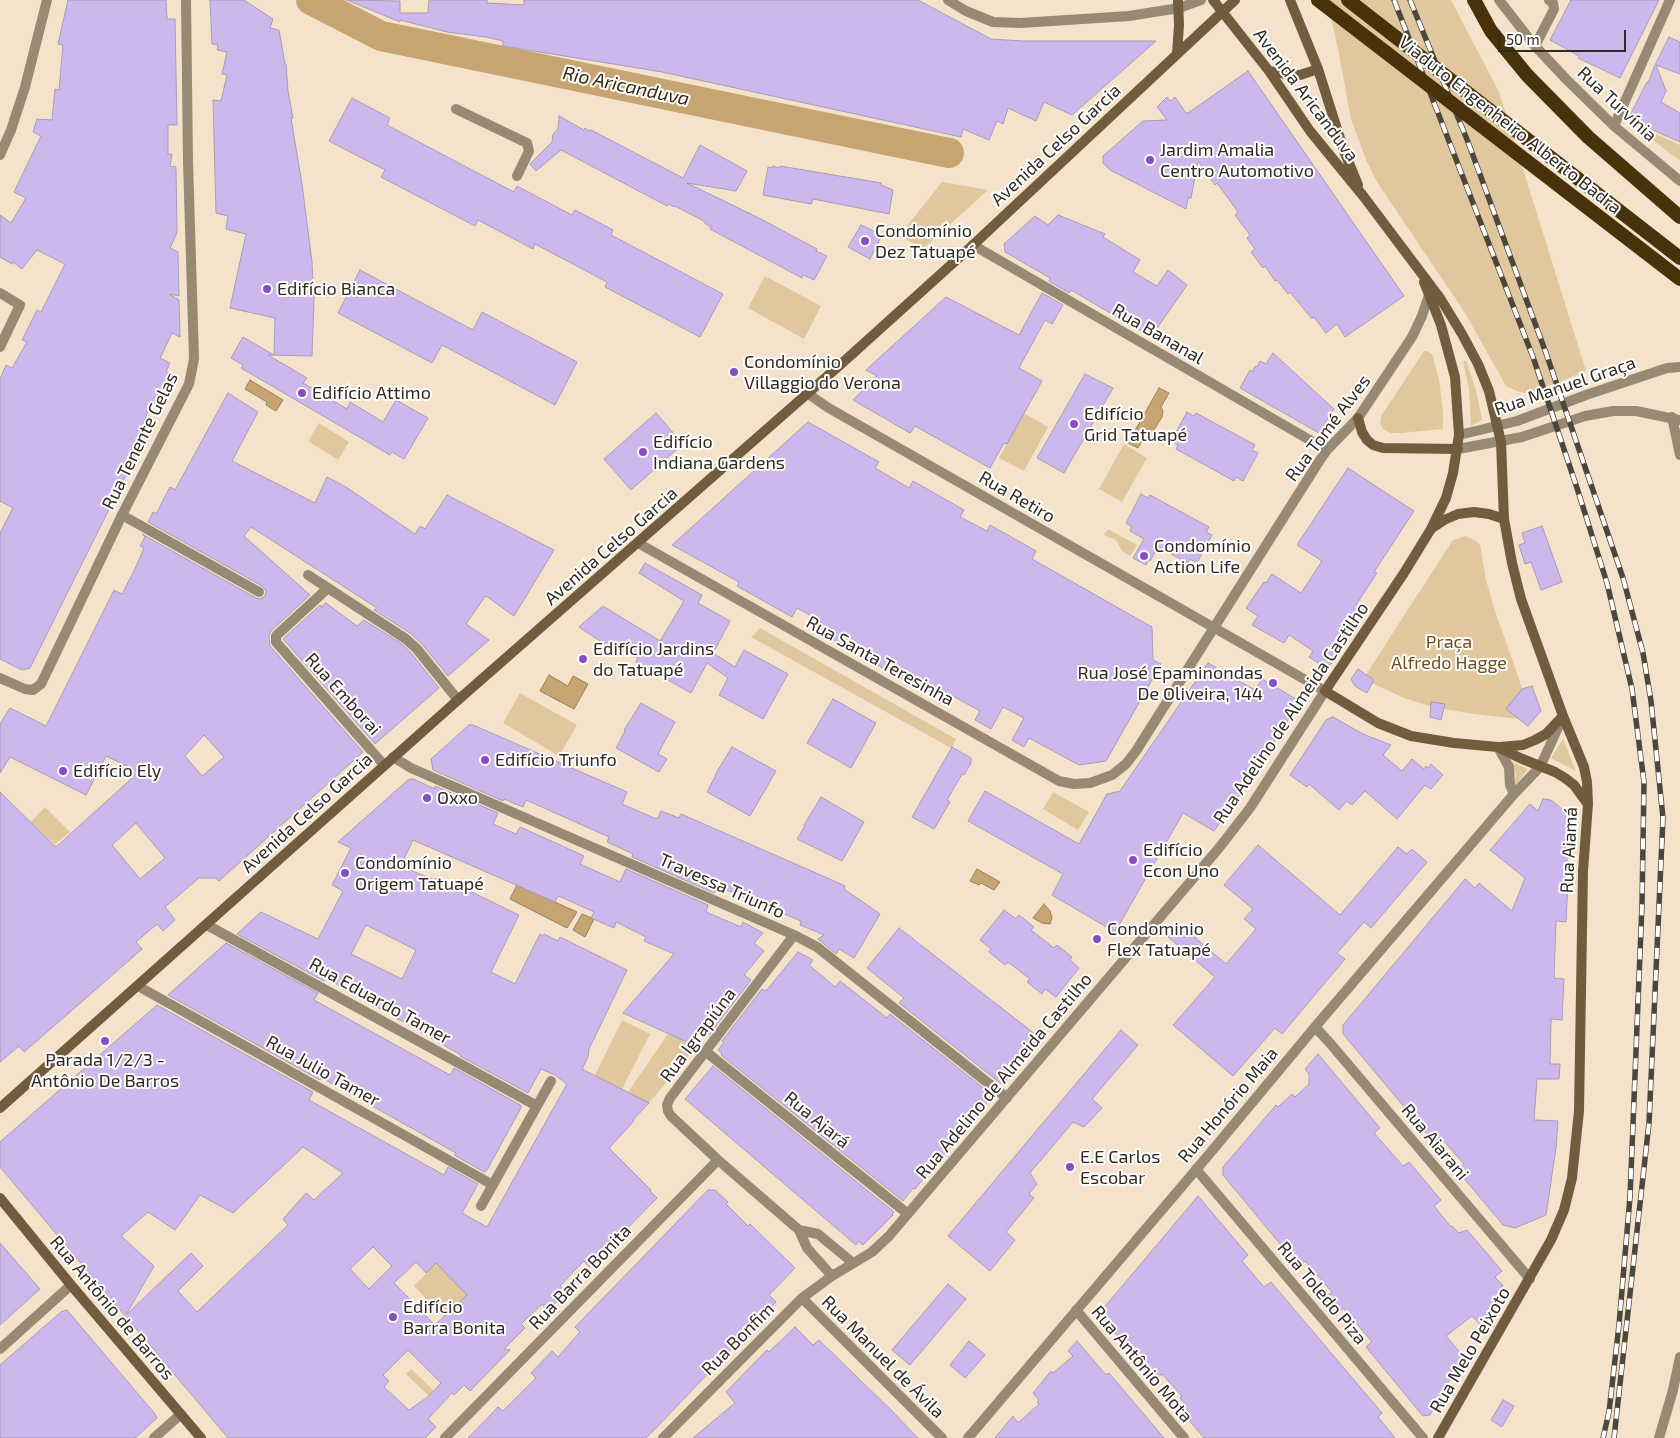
<!DOCTYPE html>
<meta charset="utf-8">
<style>
body{margin:0}
#map{position:relative;width:1680px;height:1438px;overflow:hidden;background:#f4e3ca;font-family:"Exo 2",sans-serif}
canvas{display:block}
.scale{position:absolute;left:1498px;top:30px;width:128px;height:22px;box-sizing:border-box;border:2px solid #302920;border-top:0;padding-left:6px;font-size:15px;line-height:18px;white-space:nowrap;color:#302920;-webkit-text-stroke:4px #fff;paint-order:stroke}
</style>
<div id="map">
<canvas width="1680" height="1438"></canvas>
<div class="scale">50 m</div>
</div>
<script>
const c = document.querySelector('canvas').getContext('2d');
c.lineJoin = 'round';
function fill(path, color) {
  c.fillStyle = color;
  c.fill(path, 'evenodd');
}
function poly(rows) {
  const path = new Path2D();
  for (const r of rows) {
    path.moveTo(r[0], r[1]);
    for (let i = 2; i < r.length; i += 2) path.lineTo(r[i], r[i + 1]);
  }
  return path;
}
function trace(path, color, width, dash) {
  c.strokeStyle = color;
  c.lineWidth = width;
  c.lineCap = dash ? 'butt' : 'round';
  c.setLineDash(dash || []);
  c.stroke(path);
}
function label(font, color, halo, rows, align = 'center') {
  c.font = font + ' "Exo 2",sans-serif';
  c.lineWidth = 4;
  c.setLineDash([]);
  c.textBaseline = 'middle';
  c.strokeStyle = halo;
  c.fillStyle = color;
  for (const [text, x, y, turn = 0] of rows) {
    c.save();
    c.translate(x, y);
    c.rotate((+turn || 0) * Math.PI / 180);
    c.textAlign = isNaN(turn) ? turn : align;
    if (halo) c.strokeText(text, 0, 0);
    c.fillText(text, 0, 0);
    c.restore();
  }
}
fill(poly([
 [1327,0,1451,0,1499,92,1586,371,1529,394,1517,391,1506,386,1465,313,1377,182,1366,160,1351,119,1338,49],
 [1645,129,1680,145,1680,161,1649,137],
 [942,182,988,190,924,248,899,236],
 [765,276,821,306,804,339,748,308],
 [1424,351,1427,351,1432,354,1439,380,1443,411,1443,429,1400,433,1391,433,1384,430,1380,424,1381,416],
 [1463,361,1466,361,1476,390,1482,420,1471,426,1469,390],
 [1024,413,1048,427,1024,471,999,458],
 [319,423,349,442,338,460,308,441],
 [1124,444,1147,458,1122,502,1099,489],
 [1108,529,1137,545,1130,556,1122,551,1116,540,1104,535],
 [1465,536,1475,540,1480,545,1486,580,1495,611,1532,716,1529,720,1473,714,1433,707,1404,698,1363,679,1453,540],
 [760,628,956,739,952,747,951,748,751,637],
 [520,693,577,725,559,756,503,723],
 [1563,739,1576,771,1551,758],
 [1512,762,1528,769,1514,787,1516,775],
 [1053,792,1089,812,1078,830,1043,809],
 [45,807,70,832,55,844,31,822],
 [622,1020,650,1034,622,1089,595,1075],
 [668,1034,697,1046,649,1103,628,1092],
 [436,1263,467,1295,444,1317,414,1286],
 [411,1369,434,1391,429,1396,406,1374]
]), '#e1c79e');
const water = poly([
 [250,380,283,400,276,411,266,405,267,402,245,389,250,380],
 [1159,388,1169,393,1161,407,1163,411,1162,417,1152,433,1150,435,1146,434,1138,448,1128,443,1159,388],
 [549,675,568,686,573,676,588,684,574,709,540,691,549,675],
 [977,869,1000,882,994,890,981,883,979,885,970,881,977,869],
 [517,885,577,912,567,928,510,899,517,885],
 [1044,904,1050,911,1052,918,1050,924,1042,923,1033,918,1044,904],
 [582,914,594,919,585,937,573,930,582,914]
]);
fill(water, '#c6a573');
trace(water, '#99805a', 1);
trace(poly([
 [311,0,381,36,949,153]
]), '#c6a573', 30);
const building = poly([
 [68,0,166,0,167,19,175,19,177,125,168,125,168,154,172,154,170,166,176,167,177,233,170,248,178,252,179,296,169,294,179,300,180,337,172,333,160,358,170,363,166,372,175,377,160,407,152,402,141,428,148,431,30,668,22,670,0,659,0,533,13,508,0,501,0,379,6,365,12,368,27,342,22,340,37,310,41,312,65,264,37,250,22,269,13,262,12,264,0,257,0,215,11,223,26,198,14,192,41,136,33,132,37,119,52,120,55,89,59,90,63,45,58,44,68,0],
 [210,0,244,0,273,19,270,28,279,30,285,64,286,64,288,91,293,118,291,118,302,184,312,262,314,299,312,356,268,355,307,378,303,383,347,409,350,402,383,422,396,400,428,418,404,459,392,452,390,455,241,368,243,365,231,358,243,337,274,355,275,318,230,308,246,234,226,229,228,216,216,213,213,100,221,101,227,75,222,74,227,52,217,50,218,45,212,44,210,0],
 [347,0,400,1,400,13,428,13,429,0,487,0,487,3,524,5,524,0,918,0,991,39,1023,41,1156,41,1072,115,1044,102,1036,121,1008,108,1003,124,997,121,989,140,963,129,961,137,662,72,503,46,503,41,486,37,447,32,400,20,400,22,347,0],
 [1571,0,1659,0,1620,78,1578,58,1579,56,1550,40,1571,0],
 [1669,37,1680,42,1680,74,1656,65,1666,91,1661,102,1680,113,1680,142,1628,119,1647,82,1648,83,1655,65,1669,37],
 [1248,71,1404,296,1345,337,1337,324,1326,333,1314,317,1312,319,1290,292,1288,294,1277,280,1275,281,1265,266,1263,268,1251,252,1255,249,1247,238,1250,235,1235,215,1238,212,1217,183,1215,185,1198,161,1191,198,1188,198,1186,209,1110,170,1103,163,1103,156,1143,121,1167,120,1157,107,1167,97,1170,101,1175,97,1186,113,1188,113,1248,71],
 [352,98,390,118,387,125,453,160,514,192,517,186,572,215,575,210,613,230,611,235,723,294,700,337,605,287,607,282,535,244,533,249,478,220,475,226,381,177,385,170,329,141,352,98],
 [559,116,584,130,585,128,590,131,591,130,683,178,700,145,747,171,736,191,687,183,759,218,817,249,816,251,827,256,814,280,803,275,802,278,710,229,711,227,706,224,702,220,675,206,674,207,668,204,667,206,561,150,536,171,530,164,552,142,553,134,558,129,559,116],
 [773,166,779,168,780,166,881,183,881,185,893,190,889,214,813,199,811,204,763,195,768,167,773,168,773,166],
 [1058,215,1105,234,1103,237,1140,260,1133,272,1157,286,1168,270,1187,285,1151,337,1071,290,1069,293,1049,281,1050,278,1005,252,1004,244,1035,216,1048,225,1058,215],
 [861,225,882,235,870,259,848,247,861,225],
 [360,270,473,330,482,312,577,362,555,405,442,345,432,363,338,313,360,270],
 [1042,293,1063,305,1052,324,1045,320,1019,368,1042,381,1007,444,1004,443,990,468,915,426,910,433,853,400,877,376,866,370,946,297,1019,335,1042,293],
 [1273,353,1334,409,1319,433,1240,388,1250,370,1252,372,1255,366,1257,367,1260,361,1266,364,1273,353],
 [1085,374,1113,388,1064,473,1037,458,1085,374],
 [228,393,258,412,232,461,315,503,327,477,346,487,415,534,420,526,425,529,447,495,554,550,514,616,486,596,484,598,466,624,489,640,448,676,422,644,410,633,374,610,377,608,251,527,244,536,310,595,271,631,269,636,270,646,363,752,219,881,216,878,199,878,165,907,175,920,163,931,157,924,136,942,142,949,85,999,24,1052,19,1046,0,1062,0,792,56,847,132,778,128,774,133,769,106,756,86,795,10,757,0,773,0,724,10,708,46,726,114,590,122,594,134,571,144,548,140,546,145,537,142,534,256,598,260,599,265,596,266,591,262,586,148,522,153,512,156,514,170,487,175,490,228,393],
 [204,735,224,757,202,776,185,756,204,735],
 [136,823,165,858,140,879,112,845,136,823],
 [1187,412,1194,416,1196,413,1255,445,1252,450,1258,453,1243,481,1236,477,1234,481,1176,449,1178,445,1171,441,1187,412],
 [656,413,683,444,631,490,604,459,656,413],
 [808,422,879,462,875,468,909,488,913,481,964,510,960,517,987,531,990,525,1036,551,1032,559,1152,627,1153,660,1161,664,1106,761,1079,765,1029,738,1024,747,1012,740,1024,718,1003,707,991,729,975,720,980,711,933,685,928,693,863,657,867,651,844,638,841,644,818,631,822,623,820,622,821,621,797,608,792,617,737,586,739,582,672,545,808,422],
 [1348,468,1414,511,1374,572,1377,573,1356,605,1364,610,1331,664,1323,666,1309,657,1313,651,1289,635,1284,643,1252,625,1258,616,1246,608,1264,582,1266,583,1272,574,1301,593,1322,561,1297,545,1348,468],
 [1141,494,1148,498,1150,495,1209,527,1206,532,1212,535,1197,563,1190,559,1188,563,1158,547,1150,561,1149,559,1146,565,1133,558,1144,539,1130,531,1132,527,1126,523,1141,494],
 [1542,526,1562,582,1541,590,1531,562,1525,564,1519,545,1525,543,1522,533,1542,526],
 [645,563,702,595,698,603,730,621,713,653,735,667,744,650,788,674,763,719,719,695,728,678,707,663,691,693,636,662,638,658,614,645,612,649,579,627,603,606,660,641,684,601,639,573,645,563],
 [326,603,357,626,364,620,402,644,412,654,439,688,375,744,283,639,320,605,321,607,326,603],
 [1208,663,1255,690,1262,679,1296,699,1296,707,1253,776,1214,831,1183,813,1115,932,1052,895,1063,874,968,821,985,791,1079,844,1107,794,1120,791,1208,663],
 [1358,669,1374,680,1367,693,1355,686,1351,679,1358,669],
 [1532,686,1541,711,1528,726,1506,709,1522,689,1532,686],
 [833,699,876,723,851,768,807,743,833,699],
 [1431,702,1445,704,1441,720,1430,717,1431,702],
 [641,703,675,722,658,754,667,759,659,772,616,748,625,731,624,730,641,703],
 [1333,717,1363,734,1391,745,1383,755,1402,771,1412,759,1424,769,1426,766,1428,768,1431,764,1443,775,1431,789,1425,785,1397,819,1365,791,1352,805,1347,801,1339,810,1309,784,1307,787,1290,775,1326,720,1333,717],
 [469,725,473,725,627,792,622,804,654,818,658,818,661,811,679,818,681,814,832,880,845,886,844,889,880,914,854,958,839,949,836,954,818,939,824,935,800,925,801,921,777,911,776,914,752,903,753,901,717,886,714,893,632,857,633,854,607,842,609,837,526,800,523,807,504,799,503,801,433,770,431,759,469,725],
 [732,747,776,771,750,816,707,792,716,775,715,775,732,747],
 [952,747,971,758,971,763,964,775,962,774,947,800,950,802,934,829,912,817,952,747],
 [413,779,435,789,435,786,498,813,493,824,516,834,520,827,558,844,584,856,580,864,620,882,626,869,708,905,706,912,741,927,743,922,763,933,754,943,764,951,744,975,751,980,709,1035,697,1030,691,1044,623,1013,674,954,644,941,646,937,616,922,614,928,591,918,594,912,561,897,558,896,555,902,413,840,404,859,413,863,410,870,435,880,436,878,449,885,451,882,519,915,491,972,515,984,540,934,543,936,544,934,558,941,560,937,627,970,589,1049,588,1057,582,1069,649,1103,633,1120,634,1121,609,1148,651,1190,650,1191,657,1198,589,1267,584,1261,574,1271,560,1286,566,1292,548,1311,542,1304,521,1324,525,1328,504,1349,510,1350,470,1391,464,1385,454,1395,452,1393,428,1419,436,1427,425,1438,228,1438,0,1167,0,1142,157,1005,313,1092,309,1100,444,1175,448,1167,478,1184,462,1213,487,1227,567,1084,555,1075,541,1069,528,1093,460,1056,461,1055,326,978,324,981,237,934,261,912,318,939,343,891,332,885,351,848,338,842,408,780,413,779],
 [366,925,416,950,402,979,351,954,366,925],
 [303,1147,343,1173,314,1200,306,1193,283,1219,288,1225,197,1312,178,1291,203,1266,191,1253,126,1315,154,1266,121,1236,148,1212,175,1230,200,1195,233,1213,303,1147],
 [373,1247,392,1266,369,1289,350,1269,373,1247],
 [416,1262,426,1273,436,1263,467,1295,435,1325,394,1283,416,1262],
 [408,1350,441,1383,429,1396,409,1410,384,1387,389,1381,383,1375,408,1350],
 [821,797,864,822,842,861,797,839,805,826,804,825,821,797],
 [1543,799,1551,800,1567,813,1569,817,1566,880,1568,880,1566,922,1556,921,1554,978,1564,979,1562,1020,1551,1019,1550,1064,1560,1064,1559,1079,1537,1079,1534,1120,1558,1121,1556,1148,1546,1215,1515,1228,1503,1225,1483,1201,1457,1170,1464,1164,1444,1141,1437,1146,1343,1034,1343,1025,1465,879,1475,888,1479,883,1512,911,1525,878,1490,850,1530,804,1538,811,1543,799],
 [1258,845,1340,915,1398,847,1407,854,1412,849,1427,862,1371,928,1364,922,1337,953,1345,959,1282,1034,1275,1028,1233,1076,1173,1025,1215,977,1168,937,1179,924,1226,964,1256,929,1244,919,1253,909,1224,885,1258,845],
 [1004,910,1016,919,1019,915,1034,927,1031,930,1054,948,1057,945,1072,957,1070,960,1079,968,1056,997,1045,989,1042,994,1027,982,1030,979,1008,962,1005,965,989,952,991,949,980,940,1004,910],
 [899,928,1040,1038,1003,1084,999,1082,899,1003,904,998,867,968,899,928],
 [226,943,318,993,314,1000,450,1075,454,1068,522,1106,487,1170,484,1172,454,1155,456,1153,349,1093,322,1078,320,1080,168,995,226,943],
 [798,952,813,960,809,965,835,987,840,981,887,1018,890,1014,986,1090,988,1101,915,1189,913,1188,903,1201,721,1055,722,1054,718,1050,724,1042,722,1041,762,989,766,991,798,952],
 [1121,1030,1138,1045,1092,1099,1102,1108,1084,1127,1073,1122,1030,1173,1037,1184,1029,1194,1034,1198,1006,1232,1015,1240,990,1271,948,1236,1121,1030],
 [1318,1054,1380,1128,1374,1133,1403,1166,1409,1162,1441,1200,1434,1206,1451,1227,1452,1226,1459,1233,1467,1230,1502,1271,1495,1277,1503,1286,1481,1326,1472,1316,1446,1336,1463,1356,1430,1415,1423,1416,1366,1347,1372,1342,1344,1308,1338,1313,1325,1298,1332,1292,1305,1261,1299,1267,1223,1175,1223,1167,1276,1105,1278,1107,1292,1094,1295,1097,1309,1084,1309,1074,1305,1069,1318,1054],
 [713,1066,894,1212,892,1214,893,1215,863,1245,859,1241,856,1245,685,1099,713,1066],
 [708,1190,715,1190,728,1202,726,1204,748,1226,750,1224,795,1268,769,1295,776,1302,658,1426,646,1438,468,1438,498,1407,503,1411,536,1378,531,1373,552,1351,558,1357,580,1332,575,1327,708,1190],
 [1198,1196,1248,1255,1242,1261,1264,1287,1271,1282,1382,1413,1378,1417,1395,1438,1204,1438,1181,1411,1187,1406,1180,1398,1182,1396,1162,1374,1155,1380,1102,1318,1102,1310,1198,1196],
 [0,1243,40,1289,0,1325,0,1243],
 [948,1284,966,1299,910,1365,892,1350,948,1284],
 [67,1310,155,1414,157,1418,135,1438,0,1438,0,1365,61,1312,67,1310],
 [795,1327,813,1345,819,1340,892,1411,918,1438,693,1438,735,1403,726,1392,767,1350,769,1352,795,1327],
 [969,1341,985,1355,965,1378,950,1365,969,1341],
 [1077,1341,1106,1375,1109,1373,1164,1438,995,1438,1013,1416,1018,1423,1039,1404,1037,1402,1039,1400,1033,1393,1051,1371,1053,1373,1073,1356,1068,1351,1077,1341],
 [1503,1400,1514,1406,1502,1427,1491,1420,1503,1400]
]);
fill(building, '#cdb8ed');
trace(building, '#a69cb6', 1);
trace(poly([
 [1499,0,1535,46,1567,80,1614,126,1680,181],
 [1535,46,1554,9,1553,3,1549,0],
 [456,109,527,143,529,151,517,176],
 [1614,126,1670,0],
 [0,155,11,130,25,87,47,0],
 [973,245,1327,450],
 [0,293,20,305,0,347],
 [1672,417,1680,455],
 [122,515,259,592],
 [638,543,1059,781,1074,784,1090,783,1112,775,1126,764,1136,751,1318,463,1327,450,1358,418,1412,337,1422,316,1429,295],
 [308,575,406,639,417,649,458,700],
 [328,588,278,634,276,636,276,642,384,765],
 [1498,747,1509,767,1510,785,1514,794],
 [393,757,411,768,794,935,817,947,1007,1098],
 [207,925,537,1106],
 [794,935,670,1098,667,1105,668,1111,671,1116,718,1160,799,1230],
 [138,986,493,1185],
 [1315,1027,1329,1042,1530,1279],
 [705,1051,908,1214],
 [1196,1169,1423,1438],
 [481,1206,551,1081],
 [832,1276,807,1248,799,1230,818,1234,853,1263],
 [802,1298,942,1438],
 [1076,1310,1184,1438],
 [0,1349,71,1285],
 [154,1438,181,1414],
 [445,1438,718,1160],
 [663,1438,802,1298,832,1276,872,1252,889,1236,1219,848,1250,808,1325,691,827,407,807,393],
 [968,1438,1206,1158,1315,1027,1514,794,1540,767,1562,719],
 [1659,1438,1673,1390,1680,1357]
]), '#978974', 10);
trace(poly([
 [948,0,966,11,993,22,1021,23,1129,16,1179,8,1201,0],
 [1459,435,1517,421,1586,395,1667,368,1680,367],
 [1458,449,1522,437,1585,416,1613,411,1636,411,1680,420],
 [0,678,25,689,33,690,41,684,122,515,189,384,194,359,188,161,186,0]
]), '#978974', 10);
trace(poly([
 [1213,0,1269,71,1310,131,1364,197,1440,298,1462,334,1478,364,1489,391,1501,442,1504,519,1512,563,1521,599,1563,716,1584,767,1587,782,1588,804,1583,871,1579,1111,1572,1178,1564,1210,1551,1240,1438,1438],
 [1290,0,1318,69,1344,151,1358,185],
 [1177,54,1179,25,1178,0],
 [1269,71,1291,75,1300,75,1318,69],
 [1424,282,1441,325,1455,377,1459,435,1453,473,1446,498,1431,529,1404,573,1325,691,1378,723,1411,736,1454,743,1498,747,1520,758,1555,772,1565,778,1574,785,1587,803],
 [1358,418,1362,432,1367,440,1373,445,1383,448,1458,449],
 [1432,528,1444,520,1458,514,1474,512,1489,514,1504,519],
 [1500,747,1523,745,1535,740,1546,734,1563,716],
 [0,1108,458,700,840,365,973,245,1235,0],
 [0,1198,71,1285,201,1438]
]), '#715d3e', 10);
trace(poly([
 [1474,0,1491,31,1527,75,1588,137,1680,217]
]), '#48320a', 14);
const rail = poly([
 [1394,0,1533,357,1577,488,1607,583,1632,689,1644,782,1642,905,1630,1197,1619,1325,1609,1412,1603,1438],
 [1410,0,1468,142,1546,353,1623,578,1643,653,1651,701,1663,818,1649,1123,1614,1438]
]);
trace(rail, '#4f463a', 5.5);
trace(rail, '#fff', 4, [11]);
trace(poly([
 [1318,0,1680,279],
 [1348,0,1680,258]
]), '#48320a', 14);
for (const [x, y, r, color] of [
 [1150,160,5,"#874ec4"],
 [865,241,5,"#874ec4"],
 [267,289,5,"#874ec4"],
 [734,372,5,"#874ec4"],
 [302,393,5,"#874ec4"],
 [1074,424,5,"#874ec4"],
 [643,452,5,"#874ec4"],
 [1144,556,5,"#874ec4"],
 [583,659,5,"#874ec4"],
 [1273,683,5,"#874ec4"],
 [485,760,5,"#874ec4"],
 [63,771,5,"#874ec4"],
 [427,798,5,"#874ec4"],
 [1133,860,5,"#874ec4"],
 [345,873,5,"#874ec4"],
 [1097,939,5,"#874ec4"],
 [105,1041,5,"#874ec4"],
 [1070,1167,5,"#874ec4"],
 [393,1317,5,"#874ec4"]
]) {
  const dot = new Path2D();
  dot.arc(x, y, r, 0, 2 * Math.PI);
  c.fillStyle = color;
  c.fill(dot);
  trace(dot, '#fff', 2);
}
label('18px', '#302920', '#fff', [
 ["Avenida Aricanduva",1306,95,53],
 ["Rua Turvínia",1617,104,43],
 ["Viaduto Engenheiro Alberto Badra",1510,125,38],
 ["Avenida Celso Garcia",1056,145,-43],
 ["Rua Bananal",1158,334,30],
 ["Rua Manuel Graça",1565,386,-19],
 ["Rua Tomé Alves",1328,428,-53],
 ["Rua Tenente Gelas",140,441,-64],
 ["Rua Retiro",1017,497,30],
 ["Avenida Celso Garcia",611,546,-41],
 ["Rua Santa Teresinha",880,661,29],
 ["Rua Emborai",343,694,48],
 ["Rua Adelino de Almeida Castilho",1291,713,-56],
 ["Avenida Celso Garcia",307,813,-42],
 ["Rua Aiamá",1569,850,-87],
 ["Travessa Triunfo",722,886,24],
 ["Rua Eduardo Tamer",380,1001,29],
 ["Rua Igrapiúna",698,1035,-53],
 ["Rua Julio Tamer",323,1071,29],
 ["Rua Adelino de Almeida Castilho",1004,1076,-50],
 ["Rua Honório Maia",1228,1105,-50],
 ["Rua Ajará",817,1120,39],
 ["Rua Aiarani",1435,1142,50],
 ["Rua Barra Bonita",580,1277,-46],
 ["Rua Toledo Piza",1322,1293,50],
 ["Rua Antônio de Barros",112,1308,50],
 ["Rua Bonfim",738,1339,-45],
 ["Rua Melo Peixoto",1470,1350,-60],
 ["Rua Manuel de Ávila",883,1357,45],
 ["Rua Antônio Mota",1142,1364,50]
]);
label('18px', '#302920', '#fff', [
 ["Jardim Amalia",1160,150],
 ["Centro Automotivo",1160,171],
 ["Condomínio",875,231],
 ["Dez Tatuapé",875,252],
 ["Edifício Bianca",277,289],
 ["Condomínio",744,362],
 ["Villaggio do Verona",744,383],
 ["Edifício Attimo",312,393],
 ["Edifício",1084,414],
 ["Grid Tatuapé",1084,435],
 ["Edifício",653,442],
 ["Indiana Gardens",653,463],
 ["Condomínio",1154,546],
 ["Action Life",1154,567],
 ["Edifício Jardins",593,649],
 ["do Tatuapé",593,670],
 ["Rua José Epaminondas",1263,673,"right"],
 ["De Oliveira, 144",1263,694,"right"],
 ["Edifício Triunfo",495,760],
 ["Edifício Ely",73,771],
 ["Oxxo",437,798],
 ["Edifício",1143,850],
 ["Econ Uno",1143,871],
 ["Condomínio",355,863],
 ["Origem Tatuapé",355,884],
 ["Condominio",1107,929],
 ["Flex Tatuapé",1107,950],
 ["Parada 1/2/3 -",105,1060,"center"],
 ["Antônio De Barros",105,1081,"center"],
 ["E.E Carlos",1080,1157],
 ["Escobar",1080,1178],
 ["Edifício",403,1307],
 ["Barra Bonita",403,1328]
], 'left');
label('18px', '#704f12', '#fff', [
 ["Praça",1449,642],
 ["Alfredo Hagge",1449,663]
]);
label('italic 19px', '#35270f', '#fff', [
 ["Rio Aricanduva",626,86,12]
]);
</script>
